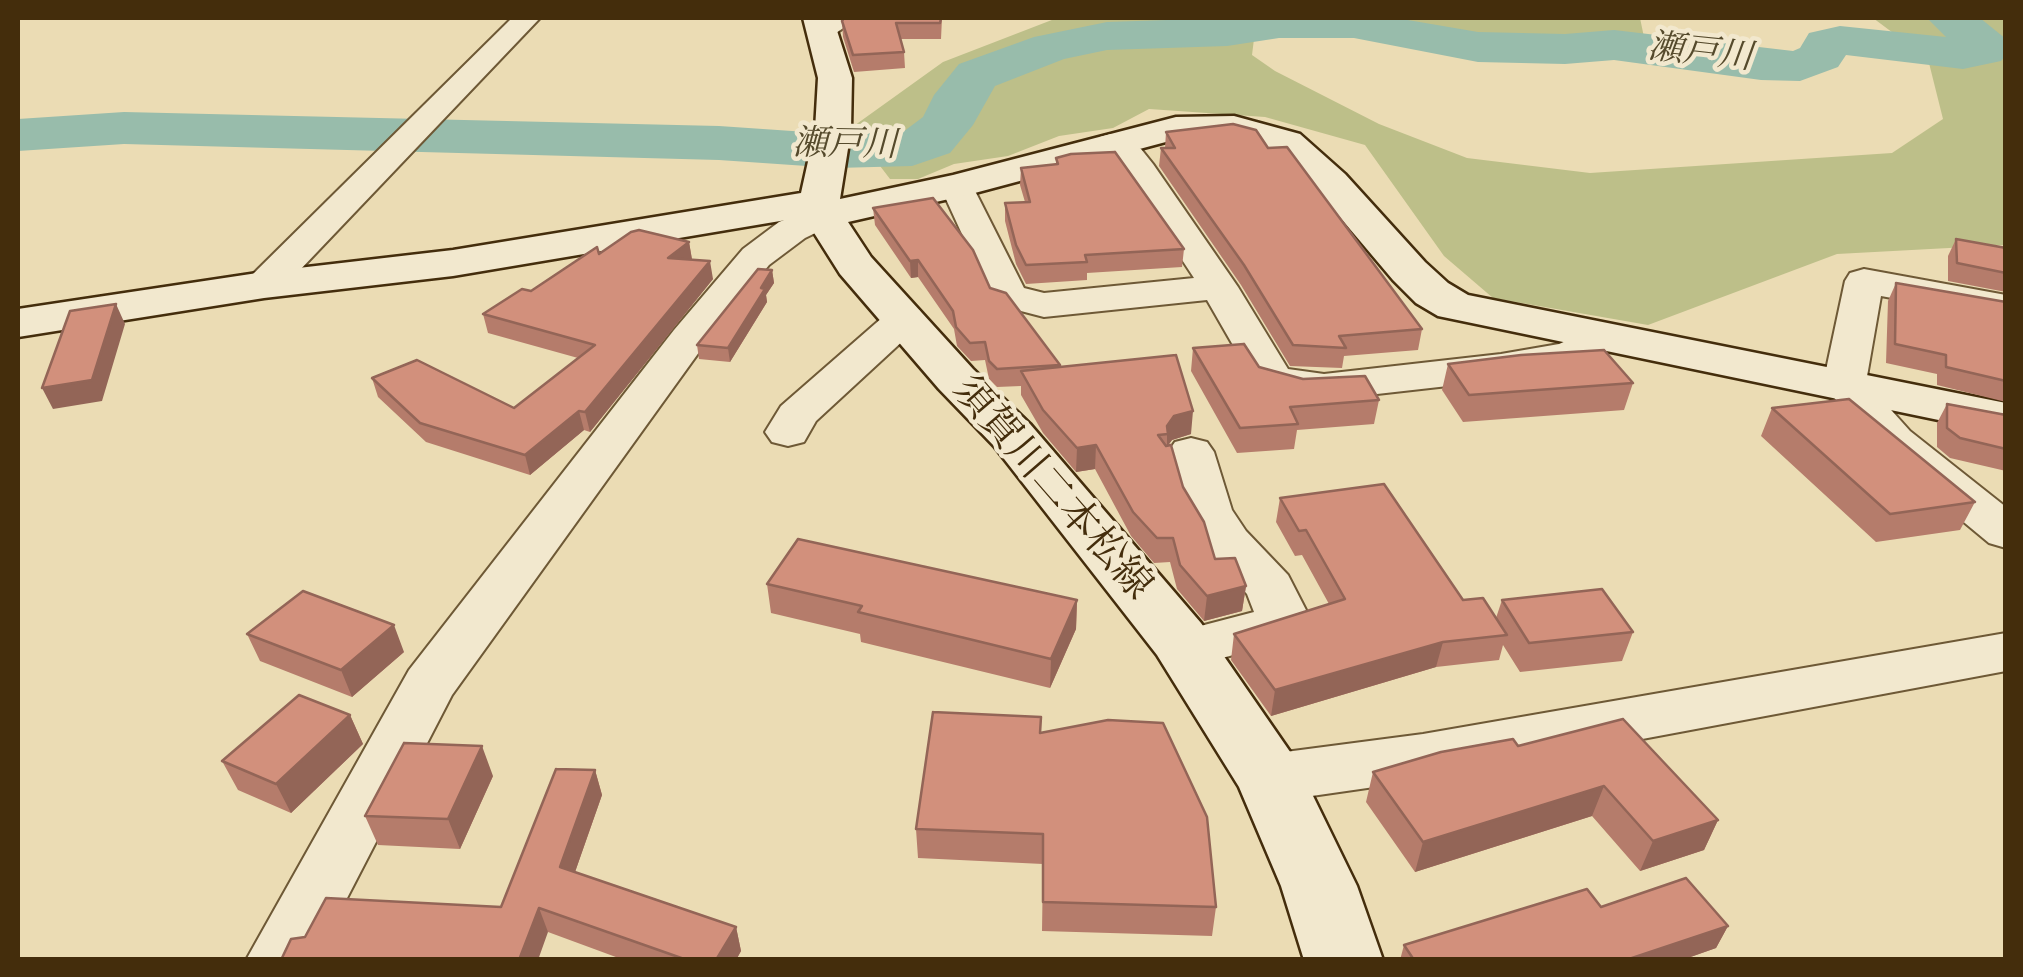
<!DOCTYPE html>
<meta charset="utf-8">
<style>
body{margin:0}
#map{position:relative;width:2023px;height:977px;overflow:hidden;background:#ebdcb4;font-family:Alegreya,serif}
canvas{display:block}
.frame{position:absolute;inset:0;border:20px solid #442d0c;pointer-events:none}
</style>
<div id="map">
<canvas width="2023" height="977"></canvas>
<div class="frame"></div>
</div>
<script>
const c = document.querySelector('canvas').getContext('2d');
c.lineJoin = 'round';
function fill(path, color) {
  c.fillStyle = color;
  c.fill(path, 'evenodd');
}
function poly(rows) {
  const path = new Path2D();
  for (const r of rows) {
    path.moveTo(r[0], r[1]);
    for (let i = 2; i < r.length; i += 2) path.lineTo(r[i], r[i + 1]);
  }
  return path;
}
function trace(path, color, width, dash) {
  c.strokeStyle = color;
  c.lineWidth = width;
  c.lineCap = dash ? 'butt' : 'round';
  c.setLineDash(dash || []);
  c.stroke(path);
}
function label(font, color, halo, rows, align = 'center') {
  c.font = font + ' Alegreya,"Noto Serif JP",serif';
  c.lineWidth = 9;
  c.setLineDash([]);
  c.textBaseline = 'middle';
  c.strokeStyle = halo;
  c.fillStyle = color;
  for (const [text, x, y, turn = 0] of rows) {
    c.save();
    c.translate(x, y);
    c.rotate((+turn || 0) * Math.PI / 180);
    c.textAlign = isNaN(turn) ? turn : align;
    if (halo) c.strokeText(text, 0, 0);
    c.fillText(text, 0, 0);
    c.restore();
  }
}
fill(poly([
 [1057,18,1640,18,1645,42,1478,44,1328,34,1254,39,1252,55,1275,71,1379,124,1467,158,1590,173,1892,153,1943,119,1928,59,1873,18,2005,18,2005,245,1837,254,1648,325,1493,298,1444,256,1365,145,1265,117,1149,109,1113,128,1059,136,1008,156,954,164,918,179,890,179,851,128,943,62]
]), '#bdbf89');
fill(poly([
 [1227,18,1396,18,1478,32,1565,34,1614,30,1793,51,1800,48,1809,33,1840,26,1946,37,1927,18,1980,18,2006,39,2006,55,2001,61,1963,69,1846,55,1838,67,1800,81,1761,80,1614,60,1565,64,1478,62,1354,38,1279,38,1227,46,1107,50,1064,59,995,86,973,125,950,153,912,166,836,168,719,160,124,144,18,151,18,119,124,112,719,126,836,134,903,132,923,117,934,95,959,64,1034,37,1107,22,1227,18]
]), '#98bcab');
const street = poly([
 [512,18,540,18,278,293,264,297,250,293,245,285,250,277,512,18],
 [825,18,858,18,833,35,813,35,809,29,825,18],
 [1111,134,1141,149,1153,164,1238,287,1288,369,1324,374,1501,354,1559,344,1601,326,1615,329,1621,338,1615,347,1571,366,1501,380,1324,400,1299,399,1257,387,1207,300,1044,317,994,304,940,186,945,179,957,176,969,179,1024,288,1044,293,1194,278,1127,176,1095,144,1100,137,1111,134],
 [823,204,836,207,841,215,836,223,805,238,769,265,702,348,452,695,315,960,246,960,409,670,674,330,743,249,779,222,823,204],
 [1864,269,2006,295,2006,319,1881,296,1866,382,1910,431,2006,507,2006,548,1989,543,1878,451,1823,384,1845,281,1850,273,1864,269],
 [905,306,919,310,925,318,919,326,816,421,804,442,788,446,772,442,765,432,781,406,891,310,905,306],
 [1191,438,1207,442,1214,452,1232,510,1246,531,1288,575,1307,612,1297,635,1289,640,1185,668,1166,663,1158,649,1166,635,1254,612,1247,594,1210,553,1184,510,1168,452,1175,442,1191,438],
 [2006,633,2006,671,1423,780,1270,802,1249,795,1240,778,1249,761,1270,754,1423,734,2006,633]
]);
const secondary = poly([
 [803,18,833,18,852,78,851,130,840,199,953,175,1176,117,1234,116,1300,134,1345,174,1425,262,1448,283,1468,295,2006,403,2006,434,1438,316,1416,303,1393,280,1317,190,1274,150,1232,138,1177,139,971,194,848,222,871,257,973,369,1030,424,1201,623,1295,759,1357,886,1383,960,1304,960,1281,886,1239,787,1157,655,994,446,939,389,840,274,804,217,453,276,264,298,18,337,18,309,264,272,453,250,801,193,815,130,818,78,803,18]
]);
trace(street, '#6e5936', 4);
trace(secondary, '#442d0c', 5);
fill(street, '#f2e8ce');
fill(secondary, '#f2e8ce');
fill(poly([
 [844,18,942,18,941,39,901,39,904,52,905,68,854,72,843,37,842,21],
 [1166,132,1268,148,1422,329,1418,350,1344,356,1342,368,1290,366,1241,285,1159,166,1161,148,1165,148],
 [1056,158,1184,249,1182,267,1087,273,1087,280,1026,284,1016,264,1005,221,1005,203,1025,202,1020,185,1021,168,1056,164],
 [873,208,990,288,1060,365,1060,367,1191,434,1172,440,1168,445,1183,487,1215,559,1246,586,1242,611,1204,621,1177,589,1170,562,1154,563,1131,536,1095,469,1076,472,1043,433,1021,395,1021,386,997,387,989,379,985,360,971,361,957,346,954,329,918,277,911,278,875,225],
 [1956,239,2006,248,2006,292,1948,281,1948,256],
 [689,242,692,259,713,279,590,432,584,430,530,475,426,442,378,397,372,378,514,408,578,358,488,333,483,314,531,291,599,254],
 [772,270,774,283,766,295,767,302,730,362,699,359,697,345],
 [1896,283,2006,302,2006,402,1937,385,1937,374,1886,363,1888,301],
 [1193,348,1379,400,1374,424,1297,430,1294,449,1237,453,1191,371],
 [1448,364,1633,383,1624,410,1463,422,1442,390],
 [1947,404,2006,415,2006,471,1950,458,1937,447,1937,423],
 [1772,408,1975,502,1960,530,1876,542,1761,436],
 [1280,498,1496,618,1502,600,1633,632,1622,661,1520,672,1503,645,1499,660,1436,667,1271,716,1231,660,1234,634,1329,604,1302,555,1295,556,1276,522],
 [767,584,1077,600,1076,629,1050,688,861,642,860,634,771,613],
 [247,634,404,652,352,697,260,661],
 [350,715,363,744,291,813,238,790,222,761],
 [1041,733,1216,907,1212,936,1042,931,1043,864,918,858,916,829],
 [1518,746,1718,820,1704,850,1640,871,1592,816,1415,872,1366,802,1373,772],
 [595,770,602,795,575,872,736,927,741,951,736,960,624,960,548,932,501,907],
 [493,776,460,849,378,845,365,816],
 [1601,907,1728,926,1716,948,1682,960,1400,960,1404,945]
]), '#b57c6b');
fill(poly([
 [689,242,692,260,668,258],
 [918,260,918,277,911,278,910,261],
 [710,261,713,279,590,432,585,412],
 [772,270,774,283,766,295,767,302,730,362,728,348],
 [116,304,125,324,102,401,53,409,42,388],
 [579,411,584,430,530,475,525,455],
 [1193,411,1191,434,1172,440,1167,447,1167,426,1174,416],
 [1096,445,1095,469,1076,472,1077,448],
 [1246,586,1242,611,1204,621,1207,596],
 [1077,600,1076,629,1050,688,1051,659],
 [394,625,404,652,352,697,341,670],
 [1443,642,1436,667,1271,716,1275,690],
 [350,715,363,744,291,813,276,784],
 [482,746,493,776,460,849,448,819],
 [595,770,602,795,568,892,560,867],
 [1604,786,1592,816,1415,872,1423,842],
 [1718,820,1704,850,1640,871,1653,841],
 [539,908,548,932,538,960,519,960],
 [1728,926,1716,948,1682,960,1626,960],
 [736,927,741,951,736,960,716,960]
]), '#936557');
const building = poly([
 [844,18,941,18,940,23,896,23,904,52,853,55,842,21,844,18],
 [1233,124,1256,130,1268,148,1287,147,1422,329,1339,336,1346,348,1293,345,1244,265,1161,148,1175,148,1166,132,1233,124],
 [1115,152,1184,249,1085,255,1087,262,1026,265,1016,245,1005,203,1030,202,1021,168,1058,164,1056,158,1071,154,1115,152],
 [933,198,973,250,990,288,1006,293,1060,365,997,369,989,361,985,342,970,343,956,327,953,311,918,260,910,261,873,208,933,198],
 [639,230,689,242,668,258,710,261,585,412,579,411,525,455,420,423,372,378,417,360,514,408,595,345,483,314,522,289,531,291,597,247,599,254,631,232,639,230],
 [1956,239,2006,248,2006,273,1957,263,1956,239],
 [758,269,772,270,761,288,765,289,728,348,697,345,758,269],
 [1896,283,2006,302,2006,381,1946,367,1946,355,1895,344,1896,283],
 [116,304,92,380,42,388,70,311,116,304],
 [1244,344,1259,367,1303,379,1365,376,1379,400,1290,407,1298,424,1240,428,1193,348,1244,344],
 [1604,350,1633,383,1469,395,1448,364,1521,355,1604,350],
 [1176,355,1193,411,1174,416,1167,426,1168,434,1158,435,1166,446,1171,445,1183,487,1204,522,1215,559,1235,558,1246,586,1207,596,1180,565,1173,538,1157,538,1133,512,1096,445,1077,448,1043,410,1021,371,1176,355],
 [1849,399,1975,502,1890,514,1772,408,1849,399],
 [1947,404,2006,415,2006,449,1960,438,1947,428,1947,404],
 [1384,484,1463,600,1483,598,1507,635,1443,642,1275,690,1234,634,1345,599,1306,530,1299,531,1280,498,1384,484],
 [798,539,1077,600,1051,659,858,612,862,606,767,584,798,539],
 [1602,589,1633,632,1529,643,1502,600,1602,589],
 [303,591,394,625,341,670,247,634,303,591],
 [299,695,350,715,276,784,222,761,299,695],
 [933,712,1041,717,1040,733,1108,720,1163,723,1207,817,1216,907,1043,902,1043,834,916,829,933,712],
 [1623,719,1718,820,1653,841,1604,786,1423,842,1373,772,1441,752,1513,739,1518,746,1623,719],
 [404,743,482,746,448,819,365,816,404,743],
 [556,769,595,770,560,867,736,927,716,960,687,960,539,908,519,960,281,960,291,939,305,937,326,898,501,907,556,769],
 [1686,878,1728,926,1626,960,1414,960,1404,945,1587,889,1601,907,1686,878]
]);
fill(building, '#d2907c');
trace(building, '#936557', 2.5);
label('italic 35px', '#554a2c', '#f2e8ce', [
 ["瀬戸川",1700,54,6],
 ["瀬戸川",845,146,1]
]);
label('40px', '#442d0c', '#f2e8ce', [
 ["須賀川二本松線",1051,489,49]
]);
</script>
